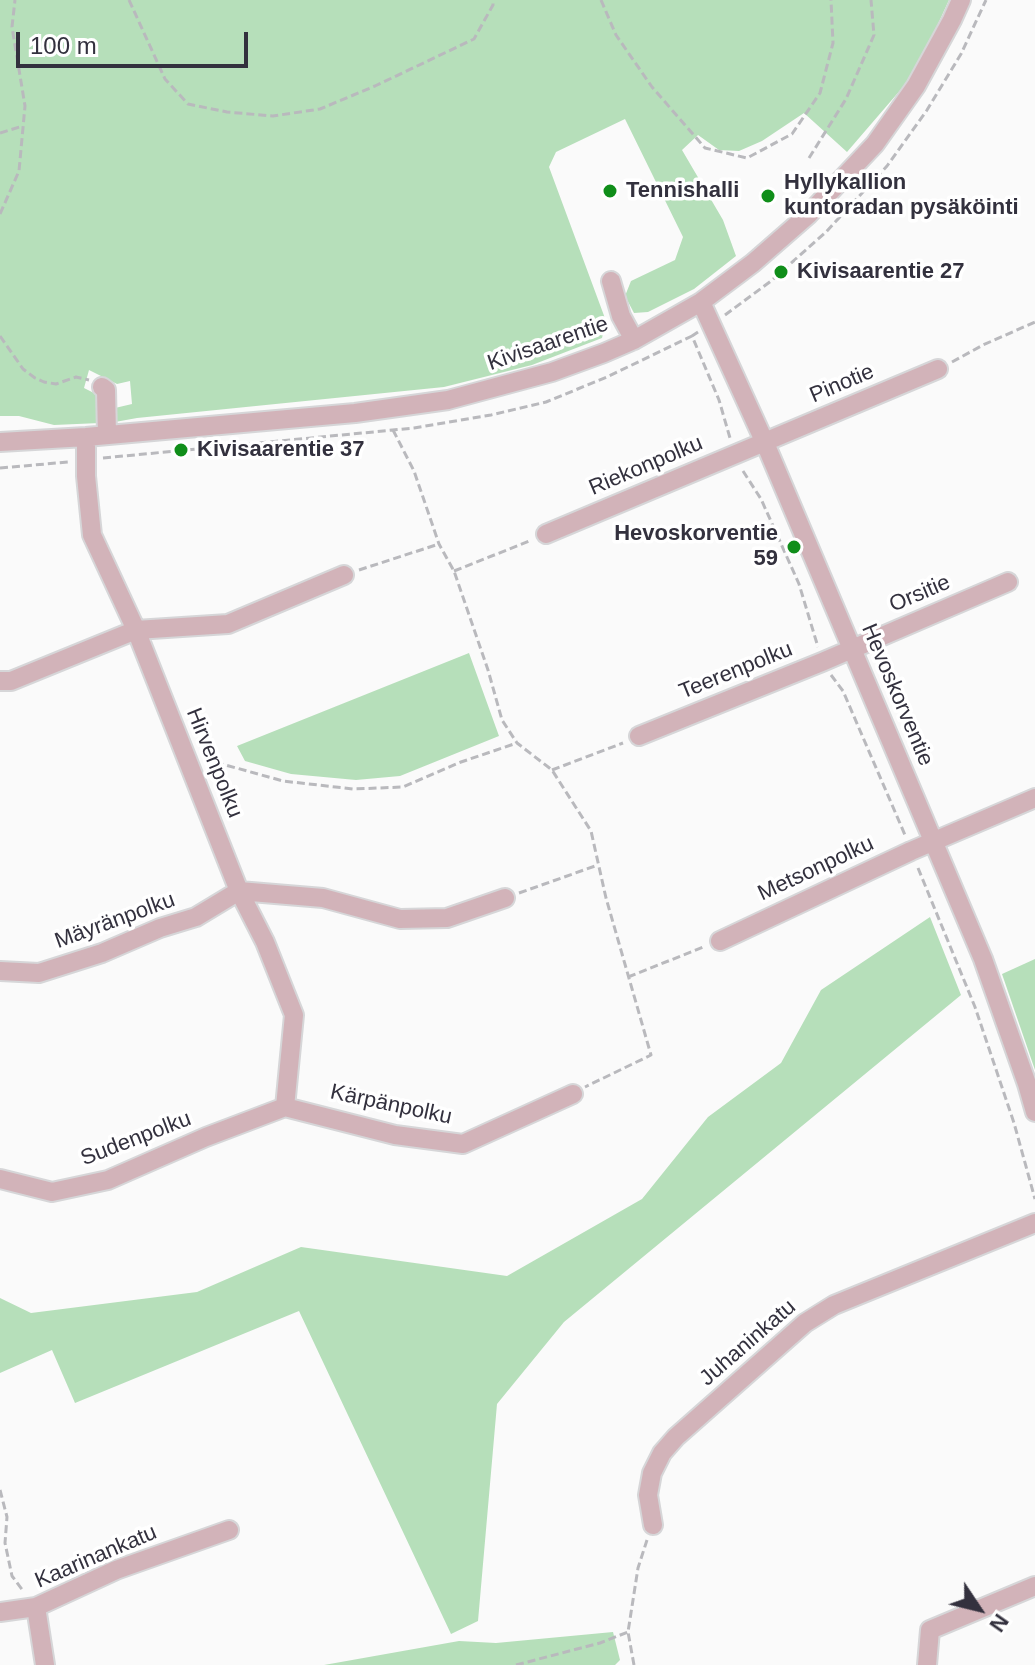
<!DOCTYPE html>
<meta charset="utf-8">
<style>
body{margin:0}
#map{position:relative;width:1035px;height:1665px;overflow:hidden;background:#fafafa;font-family:Helvetica,sans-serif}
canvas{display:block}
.north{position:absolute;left:939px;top:1569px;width:80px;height:80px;-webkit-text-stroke:6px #fff;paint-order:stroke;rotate:125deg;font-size:22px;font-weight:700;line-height:32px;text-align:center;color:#33313e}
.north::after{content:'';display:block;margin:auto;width:28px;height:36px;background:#33313e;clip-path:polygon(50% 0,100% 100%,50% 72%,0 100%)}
.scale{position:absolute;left:16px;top:32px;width:232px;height:36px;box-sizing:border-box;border:4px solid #33313e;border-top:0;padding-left:10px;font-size:24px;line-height:28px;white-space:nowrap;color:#33313e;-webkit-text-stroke:6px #fff;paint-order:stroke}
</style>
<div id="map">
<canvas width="1035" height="1665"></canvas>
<div class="north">N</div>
<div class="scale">100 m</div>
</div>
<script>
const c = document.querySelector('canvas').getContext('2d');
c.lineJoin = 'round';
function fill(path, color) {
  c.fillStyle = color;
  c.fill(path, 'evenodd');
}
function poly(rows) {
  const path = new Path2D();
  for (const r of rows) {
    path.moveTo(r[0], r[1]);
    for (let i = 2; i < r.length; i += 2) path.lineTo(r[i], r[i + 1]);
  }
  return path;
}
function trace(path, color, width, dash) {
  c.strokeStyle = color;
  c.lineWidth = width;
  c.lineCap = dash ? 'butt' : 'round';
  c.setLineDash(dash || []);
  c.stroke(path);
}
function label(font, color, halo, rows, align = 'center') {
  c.font = font + ' Helvetica,sans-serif';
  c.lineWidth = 7;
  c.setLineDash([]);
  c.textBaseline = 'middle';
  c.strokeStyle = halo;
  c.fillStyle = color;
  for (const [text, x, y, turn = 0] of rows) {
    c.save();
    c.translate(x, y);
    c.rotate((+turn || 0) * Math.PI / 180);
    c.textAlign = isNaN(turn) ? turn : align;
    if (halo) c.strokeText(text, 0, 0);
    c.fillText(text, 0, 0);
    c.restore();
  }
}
fill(poly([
 [0,0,949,0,928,46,903,87,847,152,804,113,762,141,739,151,719,150,698,135,682,150,723,220,736,256,694,289,648,312,634,313,625,296,631,281,675,260,683,237,625,119,556,152,549,167,606,321,602,338,532,365,444,387,137,418,115,422,115,408,132,404,130,381,117,384,89,370,84,388,94,393,100,401,100,423,54,425,19,416,0,416],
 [469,653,499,736,400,776,356,780,291,774,245,761,237,746],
 [930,917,961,995,564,1322,497,1404,478,1621,451,1634,299,1311,75,1403,52,1350,0,1373,0,1298,31,1313,197,1292,301,1247,507,1276,642,1199,708,1117,781,1063,821,990],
 [1035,959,1035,1070,1002,974],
 [613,1632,620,1660,615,1665,324,1665,459,1641,496,1643]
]), '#b6dfba');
const minor = poly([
 [611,281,621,316,634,340],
 [701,302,765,443,983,959,1027,1084,1035,1112],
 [102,387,106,390,107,435],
 [86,437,86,476,92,535,136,630,239,891,265,942,294,1015,285,1107],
 [0,442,86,437,355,413,448,400,552,372,604,353,634,340,701,302,753,263,808,215,875,144,916,86,952,20,961,0],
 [546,534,938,369],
 [0,681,11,681,136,630,228,624,344,575],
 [639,736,822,662,1008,582],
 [720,941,911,851,1035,798],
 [0,971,39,973,102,953,160,928,196,917,239,891,323,898,400,919,447,918,505,898],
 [285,1107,395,1135,463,1144,573,1094],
 [0,1179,52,1192,108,1180,206,1137,285,1107],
 [653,1525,648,1495,652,1473,662,1453,676,1437,805,1323,834,1305,1035,1223],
 [0,1612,36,1607],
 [45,1665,36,1607,116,1570,229,1530],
 [927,1665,930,1630,1035,1586]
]);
trace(minor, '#d6d6d8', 22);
trace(poly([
 [129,0,165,79,188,104,227,112,273,116,320,109,375,86,474,39,493,5,493,0],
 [601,0,616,35,652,87,705,148,747,158,792,134,820,93,833,43,831,0],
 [0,133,23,126],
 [809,158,846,99,874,35,871,0],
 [0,214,19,171,25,106,12,27,15,0],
 [725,315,771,281,826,232,887,166,927,110,961,54,986,0],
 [698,332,692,336,719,400,730,438],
 [0,336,23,369,35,378,44,382,56,384,76,377,89,380],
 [952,362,983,345,1035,322],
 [393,430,414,471,439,544,454,571,488,670,502,720,517,743,552,770,591,831,606,898,651,1055,585,1087],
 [103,458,414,428,491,415,546,402,607,377,692,336],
 [0,468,68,462],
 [743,471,761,499,799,584,818,647],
 [359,570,439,544],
 [454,571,532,540],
 [831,675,843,691,905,835],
 [204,759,283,781,353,789,403,787,461,762,517,743],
 [552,770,623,743],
 [918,868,975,1007,1014,1123,1035,1199],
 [519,893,598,865],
 [628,977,706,946],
 [0,1490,7,1517,5,1543,12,1576,24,1592],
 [516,1665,600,1643,628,1632],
 [634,1665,628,1632,638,1568,647,1540]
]), '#b9b9bd', 3, [8, 4]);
trace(minor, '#d2b3b9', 18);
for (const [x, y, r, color] of [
 [610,191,8,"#108e1a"],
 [768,196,8,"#108e1a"],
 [781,272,8,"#108e1a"],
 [181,450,8,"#108e1a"],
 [794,547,8,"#108e1a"]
]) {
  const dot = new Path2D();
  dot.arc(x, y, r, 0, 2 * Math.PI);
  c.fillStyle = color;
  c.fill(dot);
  trace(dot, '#fff', 3);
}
label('bold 22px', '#33313e', '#fff', [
 ["Hyllykallion",784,183],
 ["kuntoradan pysäköinti",784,208],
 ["Tennishalli",626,191],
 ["Kivisaarentie 27",797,272],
 ["Kivisaarentie 37",197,450],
 ["Hevoskorventie",778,534,"right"],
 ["59",778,559,"right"]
], 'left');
label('22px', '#33313e', '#fff', [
 ["Kivisaarentie",548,344,-19],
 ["Pinotie",842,384,-23],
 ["Riekonpolku",646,466,-23],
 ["Orsitie",920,594,-23],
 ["Teerenpolku",736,671,-22],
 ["Hevoskorventie",897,695,67],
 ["Hirvenpolku",214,763,68],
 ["Metsonpolku",816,869,-25],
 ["Mäyränpolku",115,921,-20],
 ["Kärpänpolku",391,1105,12],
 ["Sudenpolku",136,1139,-21],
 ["Juhaninkatu",748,1343,-41],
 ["Kaarinankatu",96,1557,-23]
]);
</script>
